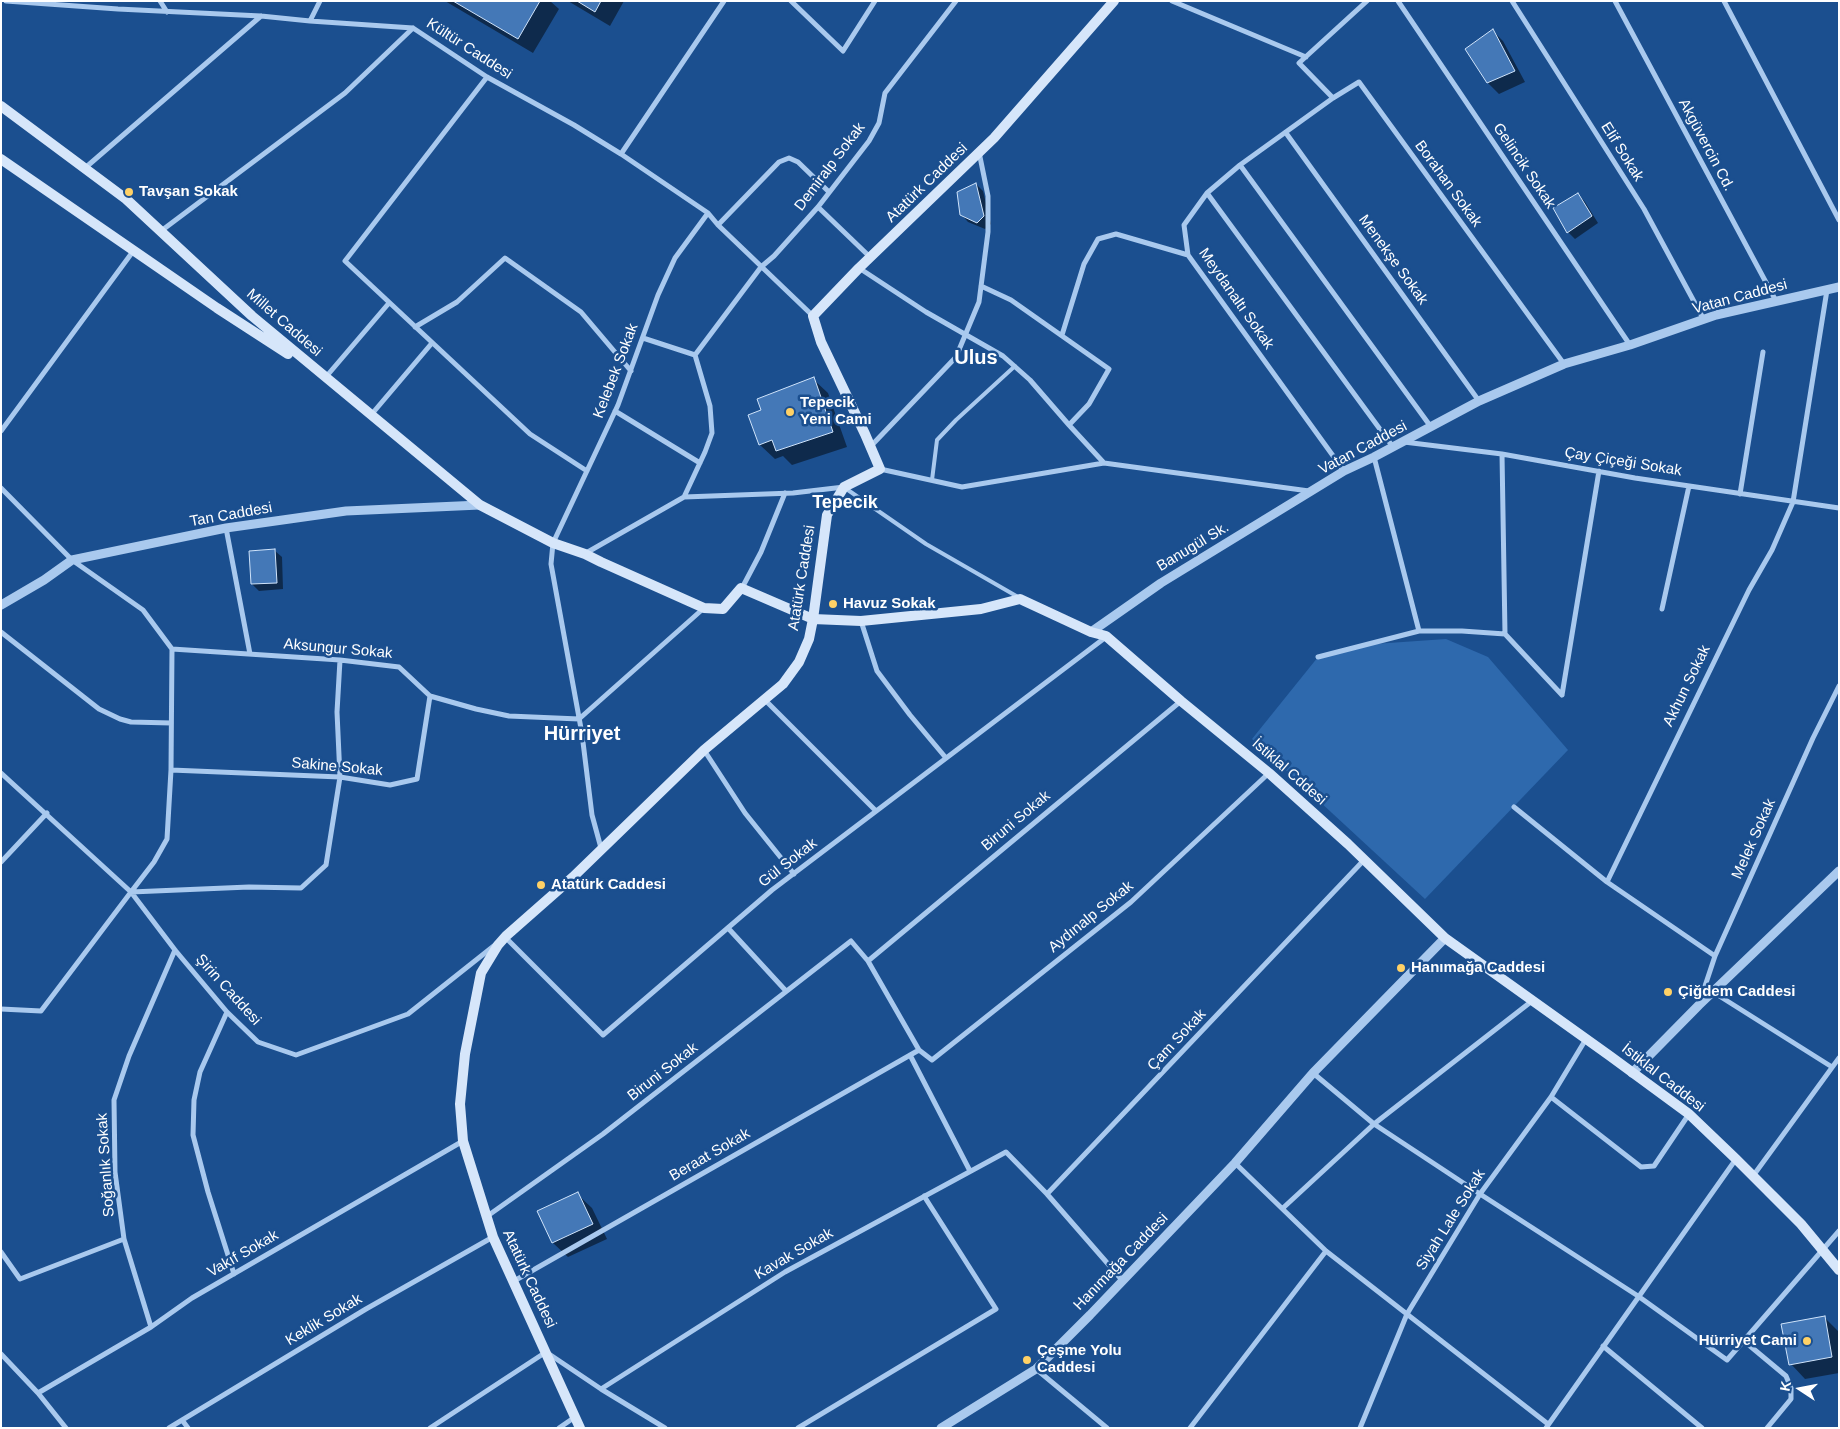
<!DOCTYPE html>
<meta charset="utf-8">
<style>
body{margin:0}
#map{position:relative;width:1840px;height:1429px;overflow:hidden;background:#1b4f8f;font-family:Arial,sans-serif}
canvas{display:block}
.frame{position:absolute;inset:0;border:2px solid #fff;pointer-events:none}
.north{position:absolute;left:1775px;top:1364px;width:50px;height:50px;-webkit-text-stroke:4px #1b4f8f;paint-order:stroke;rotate:281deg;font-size:14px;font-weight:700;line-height:20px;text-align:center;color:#fff}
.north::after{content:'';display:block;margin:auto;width:18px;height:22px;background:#fff;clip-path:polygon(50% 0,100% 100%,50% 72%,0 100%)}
</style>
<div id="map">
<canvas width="1840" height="1429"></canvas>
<div class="frame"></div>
<div class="north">K</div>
</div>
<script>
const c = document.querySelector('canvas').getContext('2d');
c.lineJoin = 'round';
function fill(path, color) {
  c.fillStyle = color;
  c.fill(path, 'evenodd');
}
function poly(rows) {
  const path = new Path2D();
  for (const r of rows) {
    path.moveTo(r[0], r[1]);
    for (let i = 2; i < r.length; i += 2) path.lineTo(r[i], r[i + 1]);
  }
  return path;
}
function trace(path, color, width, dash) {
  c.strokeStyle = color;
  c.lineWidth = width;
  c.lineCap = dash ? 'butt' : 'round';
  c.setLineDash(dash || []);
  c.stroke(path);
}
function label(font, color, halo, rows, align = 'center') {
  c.font = font + ' Arial,sans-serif';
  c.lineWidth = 5;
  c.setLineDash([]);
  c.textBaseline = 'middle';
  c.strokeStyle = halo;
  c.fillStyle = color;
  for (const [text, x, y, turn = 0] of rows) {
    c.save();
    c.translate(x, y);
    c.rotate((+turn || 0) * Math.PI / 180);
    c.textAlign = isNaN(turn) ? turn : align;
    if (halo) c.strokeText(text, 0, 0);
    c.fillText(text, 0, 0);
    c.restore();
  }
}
fill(poly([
 [1446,639,1488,657,1568,750,1425,899,1252,739,1318,657,1374,644]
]), '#2e69ad');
fill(poly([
 [445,1,550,1,559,9,533,53],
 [568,1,624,1,610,26],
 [1492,30,1503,41,1525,82,1499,94,1488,83],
 [976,184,983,191,991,224,985,229,968,222,961,214],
 [1578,194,1585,202,1598,223,1575,239,1568,232],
 [813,379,828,393,847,447,792,465,783,456,775,459,760,445,763,410],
 [274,550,282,557,283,589,259,591,252,584],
 [577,1194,592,1208,607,1239,568,1257,553,1243],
 [1824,1317,1839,1332,1839,1373,1805,1379,1791,1364]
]), '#0007');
const building = poly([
 [453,1,540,1,518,39,453,1],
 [577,1,601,1,595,12,577,1],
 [1493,29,1515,71,1487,83,1465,49,1493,29],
 [976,183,984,216,977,223,960,215,957,192,976,183],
 [1578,193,1592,216,1567,233,1553,208,1578,193],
 [814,377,833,432,776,451,772,440,759,445,748,415,761,410,757,399,814,377],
 [275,549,277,583,251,584,249,551,275,549],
 [578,1192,593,1224,552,1243,537,1211,578,1192],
 [1825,1316,1832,1357,1789,1365,1781,1324,1825,1316]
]);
fill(building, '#4478b7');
trace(building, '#cfe3fa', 1);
trace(poly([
 [932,480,937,440,956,420,1015,366],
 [845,488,926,544,1018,597]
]), '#a9c9ee', 4);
trace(poly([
 [6,1,118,9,261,16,310,21,413,28,487,77,574,125,621,154,708,213,718,225,813,316],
 [160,1,167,12],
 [791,1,843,51,875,1],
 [1172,1,1306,57],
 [1367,1,1299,63,1333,98,1359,82,1564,364],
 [1398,1,1630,345],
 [1512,1,1644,209,1704,320],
 [1615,1,1776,301],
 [1724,1,1839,220],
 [310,21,320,1],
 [487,77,345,261,530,434,587,471],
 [1333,98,1240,165,1207,193,1184,225,1188,255,1344,471],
 [1286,133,1479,401],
 [621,154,724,1],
 [1240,165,1431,427],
 [85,168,261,16],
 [1207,193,1393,447],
 [818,207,870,257],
 [718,225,779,162,789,158,798,162,829,192],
 [161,231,345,93,413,28],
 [859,268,926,312,1003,356,1030,380,1069,425,1104,463],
 [981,286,1011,300,1109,369,1089,404,1069,425],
 [415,327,457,302,505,258,581,312,631,371],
 [1062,335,1084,264,1098,239,1116,234,1188,255],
 [643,338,695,355,710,406,712,433,705,452,684,497],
 [695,355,761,267,774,256,818,207,869,141,879,123,885,93,956,1],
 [325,378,389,303],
 [615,411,700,463],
 [371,415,432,343],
 [1,431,134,250],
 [1404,442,1502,454,1635,478,1839,508],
 [871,446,956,357,979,302,988,232,988,196,979,152],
 [1502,454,1505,634],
 [1374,457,1419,631],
 [880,469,962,487,1104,463,1309,491],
 [1,488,72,560,143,610,172,649],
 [1740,494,1763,352],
 [226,528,250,654],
 [586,553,684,497,793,493,844,487],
 [742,588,761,552,785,493],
 [1662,609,1689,486],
 [861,621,877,671,910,715,946,758],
 [1,632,99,709,120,719,131,722,171,723],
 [1505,634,1562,695],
 [172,649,340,660,399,667,430,696,476,709,509,716,579,719,704,608],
 [1318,657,1419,631,1462,631,1505,634],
 [1562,695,1599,471],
 [765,700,876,811],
 [704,750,745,813,794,874],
 [171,770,340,777,390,785,417,779,430,696],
 [1,773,131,892,175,950,227,1012,258,1042,296,1055,408,1014,495,945],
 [1514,807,1607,882,1715,956],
 [601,848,592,815,582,734,551,564,553,543,618,405,658,295,675,258,708,213],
 [1,862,47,813],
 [1607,882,1749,590,1772,550,1793,502,1827,290],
 [131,892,249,887,301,888,326,865,340,777,337,712,340,660],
 [728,928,786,991],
 [505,937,603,1035,772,890,1106,637],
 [868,961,1181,701],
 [1713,992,1832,1067],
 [1700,1001,1715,956,1813,738,1839,686],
 [1,1009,41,1011,131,892,154,862,167,839,171,770,172,649],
 [227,1012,200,1072,194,1100,193,1135,208,1192,234,1274],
 [910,1055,970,1171],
 [1313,1073,1374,1124,1480,1194,1638,1296,1727,1360,1839,1231],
 [1551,1097,1641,1167,1654,1166,1689,1114],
 [1235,1163,1326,1251,1548,1424],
 [1753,1176,1839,1058],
 [1047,1194,1122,1280],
 [1283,1208,1374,1124,1532,1001],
 [486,1217,603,1134,851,941,868,961,919,1050,932,1060,1131,902,1269,773],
 [1,1252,20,1279,124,1239],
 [514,1281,919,1050],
 [151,1327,124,1239,115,1172,114,1100,129,1056,175,950],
 [1744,1341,1786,1376,1791,1388,1791,1399,1767,1428],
 [1603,1346,1702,1428],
 [1,1354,38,1393,66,1428],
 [1036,1369,1107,1428],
 [601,1389,785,1272,1006,1152,1047,1194,1364,860],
 [38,1393,151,1327,192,1298,463,1141],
 [182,1420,188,1428],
 [169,1428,366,1309,493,1237],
 [430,1428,546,1352,601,1389,665,1428],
 [559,1428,575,1417],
 [798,1428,996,1309,924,1196],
 [1190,1428,1326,1251],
 [1360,1428,1407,1314,1480,1194,1551,1097,1586,1039],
 [1546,1428,1736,1159]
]), '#a9c9ee', 5);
trace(poly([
 [1,605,44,580,72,560,226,528,346,511,480,505],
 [1091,632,1161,583,1344,471,1374,457,1479,401,1564,364,1630,345,1716,315,1839,287],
 [1632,1073,1699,1005,1839,871],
 [941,1428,1036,1369,1090,1315,1235,1163,1313,1073,1445,938]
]), '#a9c9ee', 9);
trace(poly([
 [1,106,126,199,252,316,480,505,553,543,585,554,601,562,704,608,723,609,741,588,813,619,861,621,981,609,1020,599,1091,632,1106,636,1181,701,1269,773,1348,844,1445,938,1610,1056,1689,1114,1736,1159,1801,1224,1839,1270],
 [1,159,217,308,288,354],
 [580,1428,493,1237,463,1141,460,1104,465,1054,481,973,498,945,506,936,573,877,704,750,783,684,799,662,809,639,813,619,827,515,844,487,880,469,865,434,821,342,813,316,859,268,994,138,1114,1]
]), '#d6e6fa', 10);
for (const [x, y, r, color] of [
 [129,192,5,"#ffd166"],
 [790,412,5,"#ffd166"],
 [833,604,5,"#ffd166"],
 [541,885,5,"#ffd166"],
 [1401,968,5,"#ffd166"],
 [1668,992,5,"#ffd166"],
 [1807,1341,5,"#ffd166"],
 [1027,1360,5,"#ffd166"]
]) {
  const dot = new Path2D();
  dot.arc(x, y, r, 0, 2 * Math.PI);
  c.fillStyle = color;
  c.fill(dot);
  trace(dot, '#1b4f8f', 2);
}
label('15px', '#fff', '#1b4f8f', [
 ["Kültür Caddesi",469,49,33],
 ["Akgüvercin Cd.",1706,145,62],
 ["Elif Sokak",1622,152,58],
 ["Gelincik Sokak",1524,166,56],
 ["Demiralp Sokak",830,167,-53],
 ["Atatürk Caddesi",927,183,-44],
 ["Borahan Sokak",1448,184,54],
 ["Menekşe Sokak",1393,260,54],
 ["Vatan Caddesi",1740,297,-15],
 ["Meydanaltı Sokak",1236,299,55],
 ["Millet Caddesi",284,323,41],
 ["Kelebek Sokak",616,371,-69],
 ["Vatan Caddesi",1363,448,-28],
 ["Çay Çiçeği Sokak",1623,462,9],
 ["Tan Caddesi",231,515,-10],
 ["Banugül Sk.",1193,547,-31],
 ["Atatürk Caddesi",802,578,-81],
 ["Aksungur Sokak",338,649,5],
 ["Akhun Sokak",1687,686,-64],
 ["Sakine Sokak",337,767,5],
 ["İstiklal Cddesi",1289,772,41],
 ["Biruni Sokak",1016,821,-40],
 ["Melek Sokak",1754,839,-66],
 ["Gül Sokak",788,863,-38],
 ["Aydınalp Sokak",1091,917,-39],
 ["Şirin Caddesi",228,990,48],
 ["Çam Sokak",1177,1040,-47],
 ["Biruni Sokak",663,1072,-38],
 ["İstiklal Caddesi",1663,1078,38],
 ["Beraat Sokak",710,1155,-30],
 ["Soğanlık Sokak",106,1165,-94],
 ["Siyah Lale Sokak",1451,1220,-58],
 ["Vakıf Sokak",243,1254,-30],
 ["Kavak Sokak",794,1254,-30],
 ["Hanımağa Caddesi",1121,1262,-46],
 ["Atatürk Caddesi",529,1279,65],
 ["Keklik Sokak",324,1320,-31]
]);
label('bold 15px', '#fff', '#1b4f8f', [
 ["Tavşan Sokak",139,192],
 ["Tepecik",800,403],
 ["Yeni Cami",800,420],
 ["Havuz Sokak",843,604],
 ["Atatürk Caddesi",551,885],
 ["Hanımağa Caddesi",1411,968],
 ["Çiğdem Caddesi",1678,992],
 ["Hürriyet Cami",1797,1341,"right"],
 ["Çeşme Yolu",1037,1351],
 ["Caddesi",1037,1368]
], 'left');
label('bold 18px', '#fff', '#1b4f8f', [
 ["Tepecik",845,503]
]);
label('bold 20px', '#fff', '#1b4f8f', [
 ["Ulus",976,358],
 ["Hürriyet",582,734]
]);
</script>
